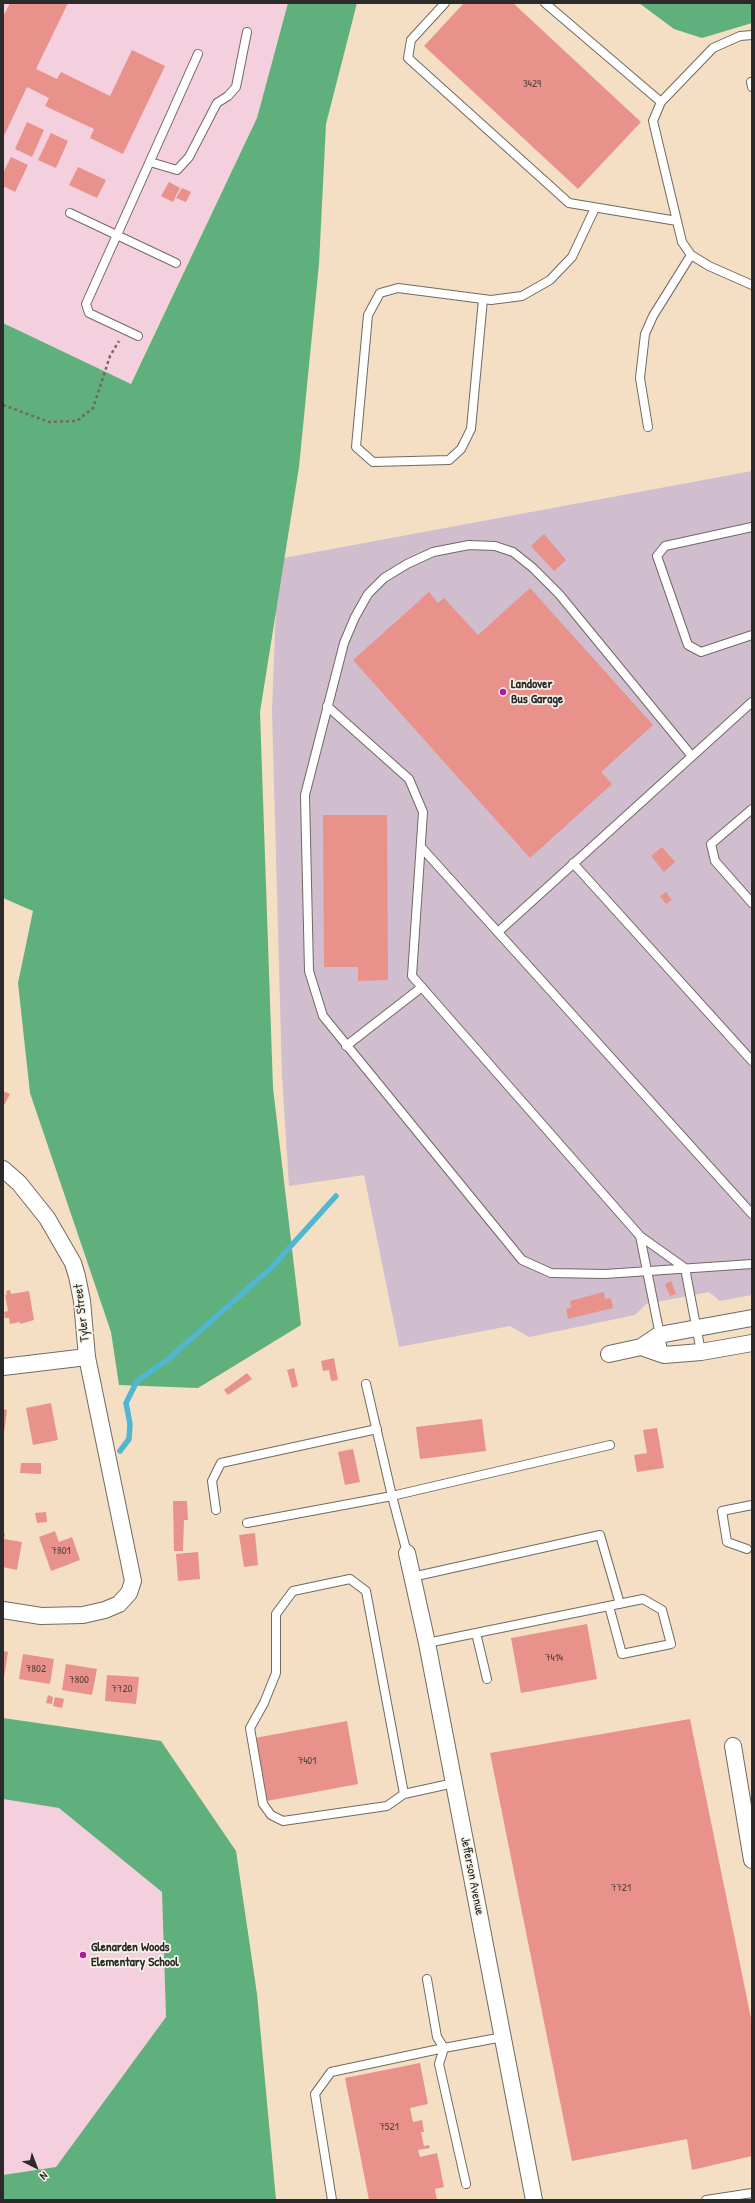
<!DOCTYPE html>
<style>
body{margin:0}
#map{position:relative;width:755px;height:2203px;overflow:hidden;background:#f4dfc5;font-family:"Patrick Hand",sans-serif}
canvas{display:block}
.frame{position:absolute;inset:0;border:4px solid #2b2b2b;pointer-events:none}
.north{position:absolute;left:16px;top:2147px;width:40px;height:40px;-webkit-text-stroke:3px #f7f3e8;paint-order:stroke;rotate:138deg;font-size:11px;font-weight:700;line-height:16px;text-align:center;color:#2b2b2b}
.north::after{content:'';display:block;margin:auto;width:14px;height:18px;background:#2b2b2b;clip-path:polygon(50% 0,100% 100%,50% 72%,0 100%)}
</style>
<div id="map">
<canvas width="755" height="2203"></canvas>
<div class="frame"></div>
<div class="north">N</div>
</div>
<script>
const c = document.querySelector('canvas').getContext('2d');
c.lineJoin = 'round';
function fill(path, color) {
  c.fillStyle = color;
  c.fill(path, 'evenodd');
}
function poly(rows) {
  const path = new Path2D();
  for (const r of rows) {
    path.moveTo(r[0], r[1]);
    for (let i = 2; i < r.length; i += 2) path.lineTo(r[i], r[i + 1]);
  }
  return path;
}
function trace(path, color, width, dash) {
  c.strokeStyle = color;
  c.lineWidth = width;
  c.lineCap = dash ? 'butt' : 'round';
  c.setLineDash(dash || []);
  c.stroke(path);
}
function label(font, color, halo, rows, align = 'center') {
  c.font = font + ' "Patrick Hand",sans-serif';
  c.lineWidth = 3.5;
  c.setLineDash([]);
  c.textBaseline = 'middle';
  c.strokeStyle = halo;
  c.fillStyle = color;
  for (const [text, x, y, turn = 0] of rows) {
    c.save();
    c.translate(x, y);
    c.rotate((+turn || 0) * Math.PI / 180);
    c.textAlign = isNaN(turn) ? turn : align;
    if (halo) c.strokeText(text, 0, 0);
    c.fillText(text, 0, 0);
    c.restore();
  }
}
fill(poly([
 [3,3,288,3,257,118,130,384,3,323],
 [3,1799,59,1808,162,1892,166,2017,56,2167,3,2175]
]), '#f4cfde');
fill(poly([
 [752,471,752,1295,720,1301,709,1292,646,1304,635,1315,529,1337,510,1326,399,1347,364,1175,289,1186,282,1076,272,710,278,559]
]), '#d0bdce');
fill(poly([
 [288,3,357,3,326,124,319,264,299,467,260,712,273,1088,301,1325,198,1388,119,1385,111,1332,30,1093,18,983,33,911,3,898,3,323,131,384,257,118],
 [639,3,752,3,752,23,702,38,674,29],
 [3,1718,161,1741,236,1851,257,1994,276,2200,3,2200,3,2175,56,2167,166,2017,162,1892,59,1808,3,1799]
]), '#5fb07c');
trace(poly([
 [120,1451,129,1439,130,1424,126,1403,137,1381,166,1361,271,1268,336,1196]
]), '#51b7d0', 5.5);
fill(poly([
 [10,3,68,3,36,69,57,79,61,72,110,96,132,50,165,66,123,154,90,138,94,129,45,106,49,98,27,87,3,138,3,17],
 [464,3,513,3,641,122,578,189,424,46],
 [27,122,44,130,32,157,15,149],
 [51,133,68,141,56,168,38,160],
 [11,157,28,165,15,192,3,186,3,173],
 [78,167,106,180,97,198,69,185],
 [169,182,180,188,173,202,161,196],
 [182,188,191,192,186,202,176,198],
 [544,534,566,560,554,571,531,546],
 [530,588,653,725,601,772,612,784,530,858,353,660,429,592,438,603,444,598,478,635],
 [323,815,387,815,388,980,358,981,358,967,324,967],
 [662,847,675,862,664,872,651,856],
 [666,892,672,900,666,904,660,896],
 [3,1091,10,1094,3,1107],
 [671,1281,676,1294,670,1296,665,1284],
 [10,1290,11,1294,29,1291,34,1320,20,1324,20,1322,10,1324,9,1318,5,1318,4,1312,8,1311,5,1295,7,1295,6,1291],
 [604,1292,605,1299,611,1298,613,1308,568,1319,566,1309,571,1308,570,1301],
 [334,1358,338,1380,331,1381,329,1370,323,1371,321,1361],
 [294,1368,298,1386,292,1388,287,1370],
 [247,1373,252,1379,228,1395,224,1390],
 [51,1403,58,1440,33,1445,26,1408],
 [3,1409,7,1410,4,1433,3,1433],
 [482,1419,486,1451,420,1459,416,1427],
 [657,1428,664,1468,637,1472,634,1455,647,1453,643,1430],
 [353,1449,360,1482,345,1485,338,1452],
 [21,1463,41,1463,41,1474,20,1473],
 [173,1501,187,1501,188,1520,184,1520,183,1551,174,1551],
 [46,1512,47,1522,37,1523,35,1513],
 [55,1531,59,1542,72,1537,80,1560,51,1571,39,1537],
 [255,1533,258,1565,244,1567,239,1535],
 [3,1534,5,1534,4,1539,22,1542,17,1570,3,1567],
 [198,1552,200,1579,178,1581,176,1554],
 [587,1624,597,1679,521,1693,511,1638],
 [3,1651,8,1652,4,1677,3,1677],
 [23,1654,54,1659,50,1684,19,1679],
 [66,1664,97,1669,92,1695,62,1690],
 [107,1675,139,1677,136,1704,105,1701],
 [48,1695,53,1697,52,1704,46,1703],
 [55,1697,64,1699,62,1708,53,1706],
 [690,1719,752,2023,752,2156,692,2170,687,2139,572,2161,490,1753],
 [347,1721,358,1784,267,1801,255,1738],
 [420,2063,428,2104,410,2108,413,2122,422,2120,424,2132,421,2132,424,2146,429,2145,430,2148,418,2150,420,2157,437,2153,444,2187,435,2189,437,2200,369,2200,345,2078]
]), '#e9918b');
const service = poly([
 [445,3,411,40,408,58,569,203,677,221],
 [545,3,661,102],
 [752,35,740,36,713,48,661,102,653,121,682,242,691,255,709,266,752,285],
 [751,82,752,87],
 [150,162,177,170,189,157,217,103,228,96,236,87,247,32],
 [70,213,176,263],
 [483,299,471,429,461,449,449,460,373,462,356,447,368,315,380,293,398,288,491,300,522,296,550,280,572,257,595,208],
 [138,336,89,313,86,304,198,54],
 [648,427,640,378,645,334,653,316,691,255],
 [752,527,665,546,657,556,688,645,701,652,752,635],
 [327,706,409,779,423,812,412,976,640,1236,685,1268,701,1352],
 [691,755,559,594,533,568,513,552,495,546,469,545,433,552,407,564,384,578,368,594,355,617,344,643,305,795,309,971,323,1016,522,1260,551,1273,605,1274,752,1264],
 [752,809,711,844,715,861,752,903],
 [421,847,752,1214],
 [573,863,752,1061],
 [498,932,752,702],
 [346,1046,422,987],
 [640,1236,664,1355],
 [216,1510,212,1481,221,1463,377,1429],
 [247,1523,392,1496,366,1384],
 [747,1549,727,1542,722,1511,752,1505],
 [407,1553,392,1496,610,1445],
 [412,1577,600,1535,620,1604],
 [476,1633,487,1679],
 [427,1643,643,1599,662,1610,671,1644,622,1654,609,1606],
 [404,1794,366,1591,350,1579,293,1591,276,1614,276,1673,264,1703,250,1728,263,1804,271,1815,283,1821,387,1806,404,1794,454,1783],
 [427,1979,437,2037,444,2048,503,2037],
 [332,2200,315,2094,331,2072,444,2048,439,2064,466,2184],
 [706,2200,752,2193]
]);
const minor = poly([
 [3,1169,19,1183,47,1218,73,1263,77,1276,82,1301,87,1357,133,1581,129,1593,119,1604,105,1610,83,1615,41,1616,3,1610],
 [641,1347,664,1355,701,1352,752,1343],
 [609,1354,641,1347,659,1335,752,1318],
 [3,1367,87,1357],
 [407,1553,427,1643,534,2200],
 [733,1746,752,1860]
]);
trace(service, '#716a61', 10);
trace(minor, '#716a61', 18);
trace(poly([
 [3,405,49,422,77,421,93,408,110,356,119,341]
]), '#716a61', 2.5, [3, 3]);
trace(service, '#fff', 8);
trace(minor, '#fff', 16);
for (const [x, y, r, color] of [
 [503,692,4,"#b5179e"],
 [83,1955,4,"#b5179e"]
]) {
  const dot = new Path2D();
  dot.arc(x, y, r, 0, 2 * Math.PI);
  c.fillStyle = color;
  c.fill(dot);
  trace(dot, '#f7f3e8', 1.5);
}
label('11px', '#5a4443', null, [
 ["3429",532,84],
 ["7801",61,1551],
 ["7414",554,1658],
 ["7802",36,1669],
 ["7800",79,1680],
 ["7720",122,1689],
 ["7401",307,1761],
 ["7721",621,1888],
 ["7521",389,2127]
]);
label('bold 13px', '#2b2b2b', '#f7f3e8', [
 ["Landover",511,685],
 ["Bus Garage",511,700],
 ["Glenarden Woods",91,1948],
 ["Elementary School",91,1963]
], 'left');
label('13px', '#2b2b2b', '#f7f3e8', [
 ["Tyler Street",82,1313,-97],
 ["Jefferson Avenue",472,1876,79]
]);
</script>
